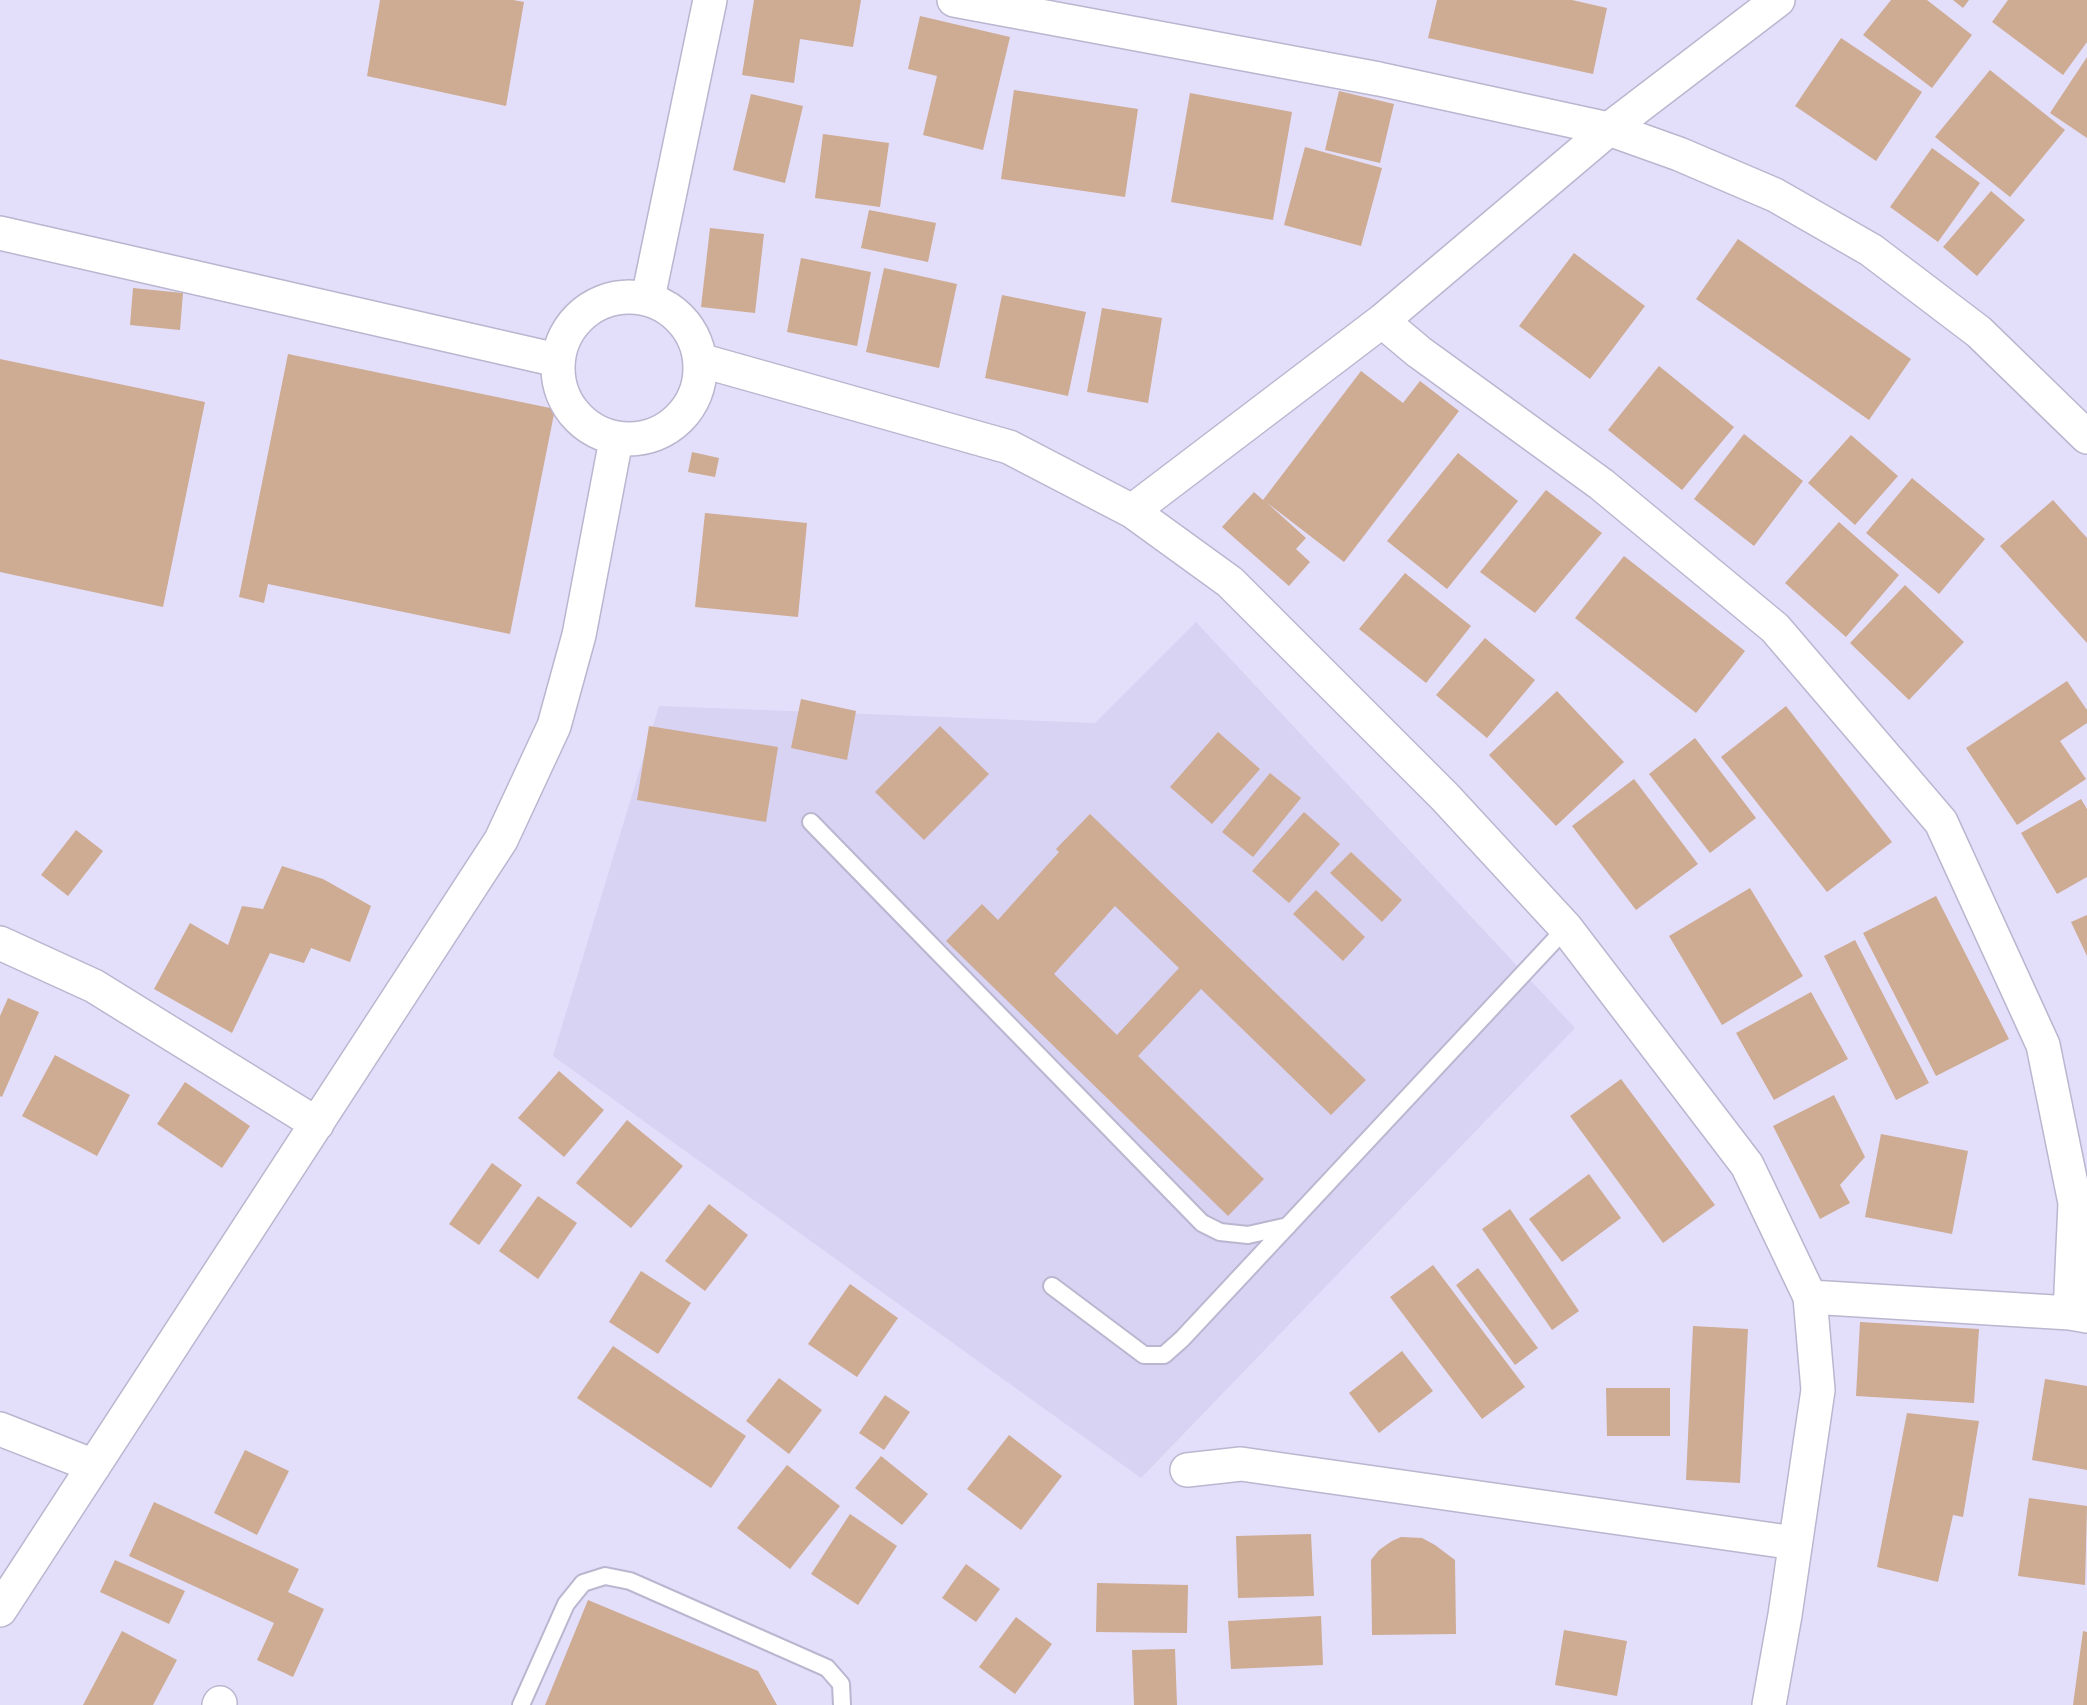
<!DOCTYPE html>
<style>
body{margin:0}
canvas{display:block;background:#e3def9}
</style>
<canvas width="2087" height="1705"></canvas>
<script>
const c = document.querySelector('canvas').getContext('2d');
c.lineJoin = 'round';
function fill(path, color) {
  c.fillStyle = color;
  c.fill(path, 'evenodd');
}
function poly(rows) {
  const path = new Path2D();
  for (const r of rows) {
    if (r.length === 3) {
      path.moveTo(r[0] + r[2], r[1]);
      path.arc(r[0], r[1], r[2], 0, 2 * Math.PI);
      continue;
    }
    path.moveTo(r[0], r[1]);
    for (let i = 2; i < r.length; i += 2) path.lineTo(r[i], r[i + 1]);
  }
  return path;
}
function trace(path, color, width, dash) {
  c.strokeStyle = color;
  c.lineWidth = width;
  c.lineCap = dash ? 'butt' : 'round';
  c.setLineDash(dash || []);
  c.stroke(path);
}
fill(poly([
 [1196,622,1575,1028,1141,1478,553,1056,659,706,1095,723]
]), '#d8d2f3');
fill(poly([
 [380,0,513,0,524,2,506,106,367,76],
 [754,0,861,0,853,47,800,39,794,83,742,75],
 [1437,0,1572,0,1607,8,1593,74,1428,38],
 [1891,0,1927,0,1972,35,1932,88,1863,35],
 [1953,0,1969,0,1963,8],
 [2008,0,2087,0,2087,42,2063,75,1992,22],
 [920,16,1010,37,983,150,923,135,937,76,908,69],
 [1841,38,1922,92,1876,161,1795,106],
 [2087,57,2087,138,2050,113],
 [1990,70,2065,130,2010,197,1935,137],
 [1014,90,1138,109,1125,197,1001,179],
 [1339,91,1394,104,1380,163,1325,150],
 [1190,93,1292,112,1273,220,1171,202],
 [751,94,803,106,785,183,733,170],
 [823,134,889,143,880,207,815,198],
 [1305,147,1382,168,1361,246,1284,225],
 [1932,148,1980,183,1938,242,1890,207],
 [1991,191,2025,220,1977,276,1943,247],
 [869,210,936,223,928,262,861,248],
 [710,228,764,234,755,313,701,307],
 [1738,239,1911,359,1869,420,1696,299],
 [1574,253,1645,306,1590,379,1519,326],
 [801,258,871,272,857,346,787,332],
 [884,268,957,284,939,368,866,352],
 [133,288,183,293,180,330,130,325],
 [1002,295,1086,312,1068,396,985,378],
 [1102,308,1162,318,1148,403,1087,392],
 [288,354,555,409,510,634,268,584,264,603,239,597],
 [0,359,205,402,163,607,0,572],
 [1659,366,1734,427,1682,490,1608,430],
 [1361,371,1403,403,1420,381,1459,411,1344,562,1266,502,1306,538,1296,549,1310,562,1289,586,1222,527,1254,492,1263,500],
 [1744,434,1803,481,1754,546,1694,499],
 [1851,435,1898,476,1855,525,1808,483],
 [692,452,719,458,715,477,688,472],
 [1458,453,1518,501,1447,589,1387,541],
 [1912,478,1985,539,1939,594,1866,533],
 [1546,490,1602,533,1535,613,1480,572],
 [2053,500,2087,538,2087,643,2000,546],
 [705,513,807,523,798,617,695,607],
 [1839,522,1899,575,1846,637,1785,583],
 [1624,556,1745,651,1696,713,1575,618],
 [1405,573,1471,626,1426,683,1359,629],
 [1905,585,1964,642,1909,700,1850,643],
 [1485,638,1535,680,1487,738,1436,695],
 [2067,681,2087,710,2087,723,2060,741,2086,779,2017,825,1966,748],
 [1557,691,1624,762,1556,826,1489,755],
 [801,699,856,711,847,760,791,748],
 [1786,706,1892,842,1827,892,1721,757],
 [649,726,778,747,766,822,637,800],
 [940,726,989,774,924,840,875,792],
 [1218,732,1260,769,1212,824,1170,787],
 [1695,738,1756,818,1710,853,1649,774],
 [1270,773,1301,798,1253,857,1222,832],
 [1634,779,1698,864,1636,910,1572,826],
 [2081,799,2087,809,2087,877,2057,894,2021,833],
 [1304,812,1340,844,1289,903,1252,871],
 [1090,814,1366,1080,1331,1115,1201,989,1138,1056,1264,1179,1228,1216,946,941,982,904,998,920,1059,852,1056,849],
 [1115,906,1179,968,1117,1035,1054,974],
 [76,830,103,851,68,896,41,875],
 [1351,852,1402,900,1382,922,1330,873],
 [282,866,323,879,371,906,350,962,311,948,304,963,270,953,232,1033,154,989,190,923,228,945,242,906,263,909],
 [1750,888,1803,976,1722,1025,1669,936],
 [1316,890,1365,937,1343,961,1293,914],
 [1936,896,2009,1039,1936,1076,1863,933],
 [2087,915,2087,956,2071,922],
 [1855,940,1929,1083,1896,1100,1824,956],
 [1811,992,1848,1059,1774,1100,1736,1033],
 [8,998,39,1012,2,1097,0,1096,0,1016],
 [55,1055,130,1095,97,1156,22,1116],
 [559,1071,604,1110,564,1157,518,1118],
 [1621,1079,1715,1205,1663,1243,1570,1116],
 [185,1082,250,1126,222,1168,157,1124],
 [1834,1095,1865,1157,1840,1185,1850,1203,1820,1219,1773,1126],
 [627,1120,683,1166,631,1228,576,1183],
 [1881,1134,1968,1151,1952,1234,1865,1217],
 [492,1163,522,1185,479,1245,449,1224],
 [1589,1174,1621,1218,1562,1262,1529,1219],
 [538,1196,577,1223,538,1279,499,1251],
 [709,1204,748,1235,705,1291,665,1261],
 [1510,1209,1579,1311,1552,1330,1482,1229],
 [1433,1265,1525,1387,1482,1419,1390,1297],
 [1478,1268,1538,1348,1515,1365,1456,1285],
 [641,1271,691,1303,658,1354,609,1322],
 [850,1284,898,1318,857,1377,808,1344],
 [1860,1322,1979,1329,1974,1403,1856,1396],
 [1693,1326,1748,1329,1740,1483,1686,1480],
 [613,1346,746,1436,711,1488,577,1398],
 [1402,1351,1433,1391,1379,1433,1349,1393],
 [779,1378,822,1410,789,1454,746,1421],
 [2045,1379,2087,1386,2087,1470,2032,1460],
 [1606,1388,1670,1388,1670,1436,1607,1436],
 [885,1395,910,1412,884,1450,859,1433],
 [1907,1413,1979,1421,1963,1517,1953,1515,1938,1582,1877,1567],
 [1009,1435,1062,1476,1021,1530,967,1489],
 [245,1450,289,1471,257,1535,214,1513],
 [881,1456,928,1494,902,1525,855,1488],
 [787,1465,840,1506,790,1569,737,1528],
 [2029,1498,2087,1506,2085,1585,2018,1576],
 [154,1502,299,1569,288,1592,324,1609,293,1677,257,1660,274,1623,129,1556],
 [850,1514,897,1546,858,1605,811,1574],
 [1311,1534,1314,1596,1238,1598,1236,1536],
 [1401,1537,1422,1538,1435,1545,1455,1560,1456,1634,1372,1635,1371,1560,1379,1550,1392,1541],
 [115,1560,185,1591,169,1624,100,1592],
 [966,1564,1000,1589,976,1622,942,1598],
 [1097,1583,1188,1585,1187,1633,1096,1632],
 [588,1600,758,1671,777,1705,545,1705],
 [1321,1616,1323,1665,1231,1669,1228,1621],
 [1016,1617,1052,1644,1015,1694,979,1667],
 [1564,1630,1627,1641,1617,1696,1555,1685],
 [122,1631,177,1660,153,1705,83,1705],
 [2083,1631,2087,1632,2087,1705,2073,1705],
 [1175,1649,1177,1705,1134,1705,1132,1650]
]), '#ceab93');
const lane = poly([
 [811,822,1202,1223,1220,1232,1248,1235,1288,1226],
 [1052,1286,1144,1355,1164,1355,1182,1339,1566,928],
 [521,1705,566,1604,583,1583,605,1576,630,1581,827,1668,841,1684,842,1705]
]);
const street = poly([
 [954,0,1379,79,1609,129,1679,154,1775,195,1871,250,1979,332,2087,437],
 [0,233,557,360],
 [629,368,71],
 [648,298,710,0],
 [1382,321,1419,352,1601,484,1775,628,1941,822,2043,1045,2075,1203,2070,1313],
 [703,361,1009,447,1132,511,1230,582,1445,797,1566,928,1747,1165,1810,1297,1818,1390,1785,1615,1769,1705],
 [1132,511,1382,321,1609,129,1778,0],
 [0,943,94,986,317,1124],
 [1810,1297,2070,1313,2087,1316],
 [0,1429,94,1466],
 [1187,1470,1241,1464,1795,1543],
 [0,1610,501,840,554,726,579,635,616,440],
 [219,1705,220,1703]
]);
trace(lane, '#bab6cf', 20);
trace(street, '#bab6cf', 36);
trace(lane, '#fff', 16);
trace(street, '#fff', 33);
</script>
